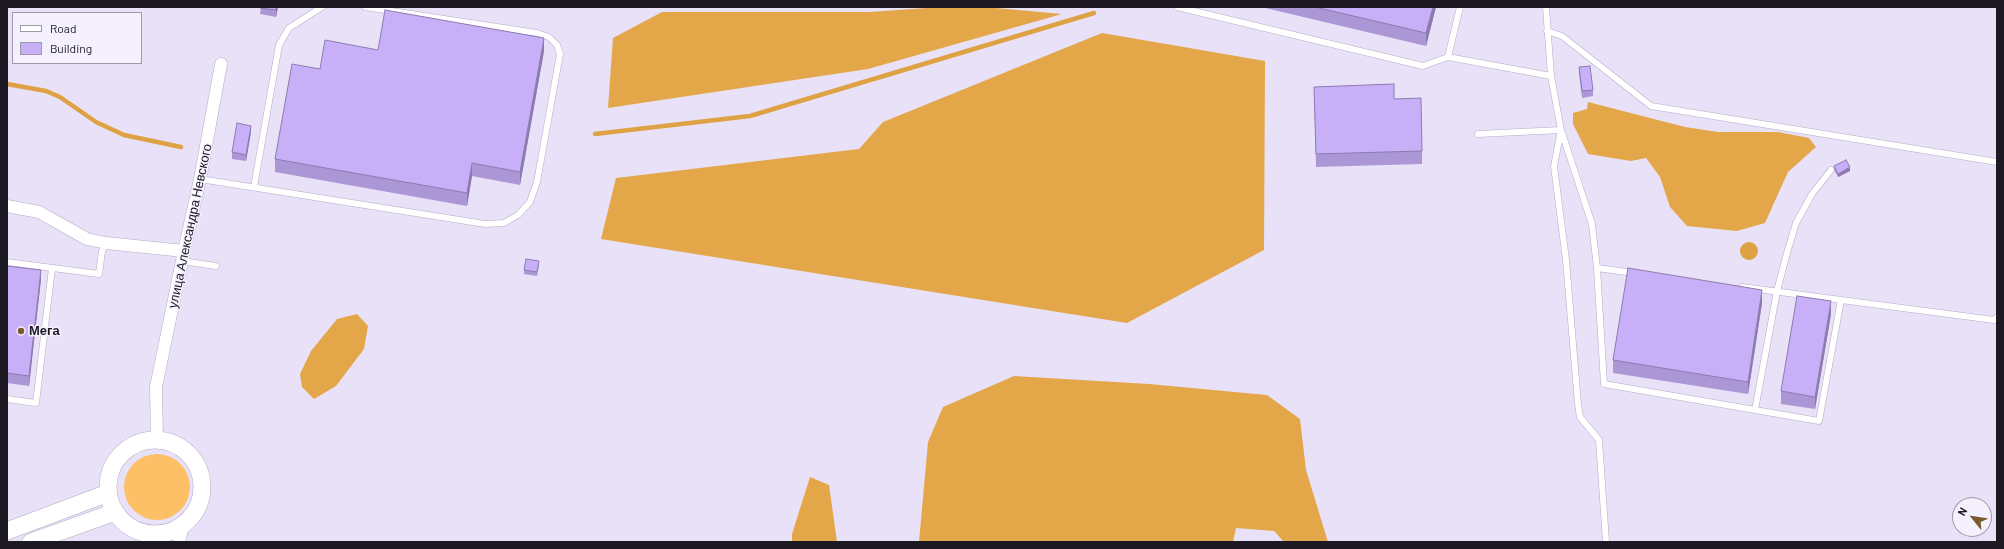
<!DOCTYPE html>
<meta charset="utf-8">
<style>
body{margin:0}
#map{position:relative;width:2004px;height:549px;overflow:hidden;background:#e8e1f8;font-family:Barlow,sans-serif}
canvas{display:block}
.frame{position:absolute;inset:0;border:8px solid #1c1922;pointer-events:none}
.legend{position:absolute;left:12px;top:12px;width:130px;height:52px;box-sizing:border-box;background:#f4f0fe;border:1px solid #9e9aa6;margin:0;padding:5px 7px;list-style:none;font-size:12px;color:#1c1922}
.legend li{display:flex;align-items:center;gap:8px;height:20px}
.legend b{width:20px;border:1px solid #9e9aa6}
.north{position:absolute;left:1952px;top:497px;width:40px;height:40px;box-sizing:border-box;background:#f4f0fe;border:1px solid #9e9aa6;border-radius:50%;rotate:300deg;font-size:11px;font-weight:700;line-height:16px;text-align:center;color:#1c1922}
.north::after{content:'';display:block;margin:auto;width:14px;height:18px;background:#795b2f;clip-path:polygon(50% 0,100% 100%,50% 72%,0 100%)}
</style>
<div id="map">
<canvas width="2004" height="549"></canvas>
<div class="frame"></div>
<ul class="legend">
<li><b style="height:5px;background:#fff"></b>Road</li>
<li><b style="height:11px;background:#c8b0f9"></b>Building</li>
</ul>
<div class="north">N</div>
</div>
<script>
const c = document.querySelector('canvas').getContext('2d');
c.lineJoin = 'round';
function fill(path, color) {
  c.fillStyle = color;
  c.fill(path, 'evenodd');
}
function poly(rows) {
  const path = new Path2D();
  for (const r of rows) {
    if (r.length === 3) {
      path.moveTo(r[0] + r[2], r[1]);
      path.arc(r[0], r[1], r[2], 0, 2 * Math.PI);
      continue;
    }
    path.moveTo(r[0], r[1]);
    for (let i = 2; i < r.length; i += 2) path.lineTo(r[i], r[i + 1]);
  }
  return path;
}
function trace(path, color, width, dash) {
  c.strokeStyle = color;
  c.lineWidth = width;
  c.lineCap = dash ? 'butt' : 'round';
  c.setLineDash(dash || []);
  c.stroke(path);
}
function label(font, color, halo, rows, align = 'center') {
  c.font = font + ' Barlow,sans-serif';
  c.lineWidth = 3;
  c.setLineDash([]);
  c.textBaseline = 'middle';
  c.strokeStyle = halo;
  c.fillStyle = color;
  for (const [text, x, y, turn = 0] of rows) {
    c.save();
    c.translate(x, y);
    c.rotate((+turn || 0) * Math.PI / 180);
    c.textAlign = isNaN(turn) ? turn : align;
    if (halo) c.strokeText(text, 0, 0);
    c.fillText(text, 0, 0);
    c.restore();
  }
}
fill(poly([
 [157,487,33]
]), '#fdc067');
fill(poly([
 [941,7,985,7,1062,14,868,69,608,108,613,38,662,12,869,12],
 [1102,33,1265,61,1264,250,1127,323,601,239,616,178,859,149,883,122],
 [1588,102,1685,127,1718,132,1778,132,1809,138,1816,147,1788,172,1765,223,1737,231,1687,226,1670,207,1660,177,1646,158,1631,161,1588,154,1573,124,1573,113,1587,109],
 [357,314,368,326,364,349,336,386,314,399,302,387,300,374,311,351,337,319],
 [1014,376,1149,384,1267,395,1300,419,1306,470,1328,542,1284,542,1274,531,1236,528,1233,542,919,542,928,442,943,407],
 [810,477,829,485,837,542,792,542,792,534]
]), '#e3a74a');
fill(poly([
 [1749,251,9]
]), '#dea244');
trace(poly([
 [7,84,46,91,60,97,96,122,124,135,181,147],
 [595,134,750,116,1094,13]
]), '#dea244', 4.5);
const lane = poly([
 [1177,7,1423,66,1448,57,1551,76],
 [1546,7,1551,76,1561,130,1592,224,1597,268,1634,273],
 [1547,31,1562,36,1651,106,1997,162],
 [1448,57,1460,7],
 [1478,134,1561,130,1554,166,1566,260,1578,404,1580,417,1599,440,1606,542],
 [200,179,485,224,504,223,518,215,530,202,537,182,560,54,557,45,549,37,537,33,365,7],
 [254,187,279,45,289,28,322,7],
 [182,261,216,266],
 [7,262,99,274,102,251,106,243],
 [1597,268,1604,384,1819,421,1841,300],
 [1742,287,1994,320,1997,317],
 [7,399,36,403,52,268],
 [1755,410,1777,291,1787,253,1796,223,1812,194,1831,170]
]);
const street = poly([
 [7,206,39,212,87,239,106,243,184,251],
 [157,440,156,387,184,251,200,179,221,64],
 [142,532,150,542],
 [179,542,183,525]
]);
const secondary = poly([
 [155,487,47],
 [7,531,108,493],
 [31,542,115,512]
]);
trace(lane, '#b3acc3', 7);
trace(street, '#b3acc3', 13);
trace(secondary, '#b3acc3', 18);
trace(lane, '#fff', 6);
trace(street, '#fff', 12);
trace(secondary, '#fff', 17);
fill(poly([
 [261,7,278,7,276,17,260,14],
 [1261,7,1436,7,1426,46],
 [378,50,544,51,520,185,472,176,467,206,275,172,275,159,320,69],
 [1579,67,1593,90,1593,96,1582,98,1579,74],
 [1314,87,1394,99,1422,151,1422,164,1316,167],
 [251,132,246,161,232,159,232,152],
 [1834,166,1850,171,1838,177,1834,170],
 [539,265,537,276,524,274,524,270],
 [7,266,41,279,29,386,7,383],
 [1762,303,1748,394,1613,373,1613,360],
 [1831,314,1815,409,1781,404,1781,391]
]), '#ac97d6');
fill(poly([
 [276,7,278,7,276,17],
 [1433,7,1436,7,1426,46,1426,33],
 [544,38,544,51,520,185,520,172],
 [251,126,251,132,246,161,246,155],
 [472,163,472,176,467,206,467,193],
 [1850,167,1850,171,1838,177,1838,174],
 [41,270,41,279,29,386,29,376],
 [1762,290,1762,303,1748,394,1748,382],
 [1831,301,1831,314,1815,409,1815,397]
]), '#8c7bae');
const building = poly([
 [261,7,276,7,276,10,260,8,261,7],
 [1315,7,1433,7,1426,33,1315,7],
 [385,10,544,38,520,172,472,163,467,193,275,159,292,64,320,69,325,40,378,50,385,10],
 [1590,66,1593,90,1582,91,1579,67,1590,66],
 [1394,84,1394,99,1421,98,1422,151,1316,154,1314,87,1394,84],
 [237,123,251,126,246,155,232,152,237,123],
 [1846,160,1850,167,1838,174,1834,166,1846,160],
 [526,259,539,261,537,272,524,270,526,259],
 [7,266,41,270,29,376,7,373,7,266],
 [1628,268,1762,290,1748,382,1613,360,1628,268],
 [1797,296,1831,301,1815,397,1781,391,1797,296]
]);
fill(building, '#c8b0f9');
trace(building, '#8c7bae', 1);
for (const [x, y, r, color] of [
 [21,331,4,"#795b2f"]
]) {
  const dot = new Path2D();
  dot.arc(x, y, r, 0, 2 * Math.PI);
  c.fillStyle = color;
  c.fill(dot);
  trace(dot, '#f4f0fe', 1.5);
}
label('13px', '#1c1922', '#f4f0fe', [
 ["улица Александра Невского",190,226,-78]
]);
label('bold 13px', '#1c1922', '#f4f0fe', [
 ["Мега",29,331]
], 'left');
</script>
